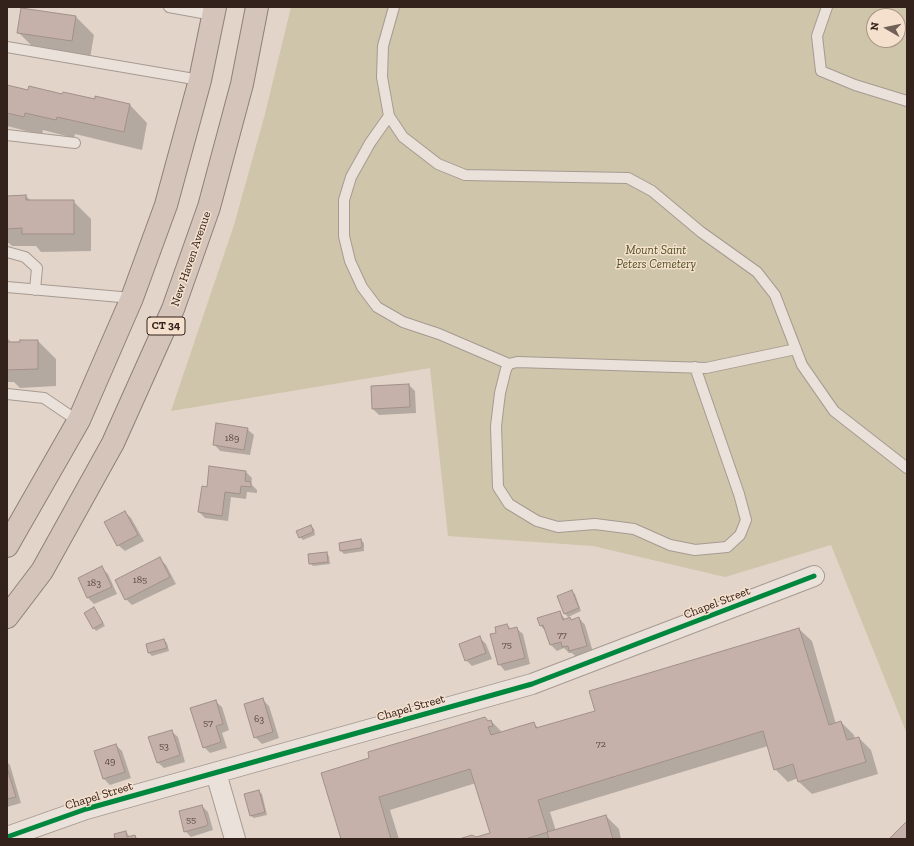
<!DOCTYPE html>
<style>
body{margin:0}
#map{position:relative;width:914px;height:846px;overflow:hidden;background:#e2d4c8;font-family:"Zilla Slab",serif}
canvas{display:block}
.frame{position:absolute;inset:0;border:8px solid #33211b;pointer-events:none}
.north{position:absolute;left:866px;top:8px;width:40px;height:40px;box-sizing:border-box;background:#f4e0cd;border:1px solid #a79486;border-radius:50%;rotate:279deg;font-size:11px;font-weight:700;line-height:16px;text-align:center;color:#33211b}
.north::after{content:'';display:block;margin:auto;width:14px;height:18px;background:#706058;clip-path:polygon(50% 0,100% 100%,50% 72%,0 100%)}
</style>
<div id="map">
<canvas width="914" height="846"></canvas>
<div class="frame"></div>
<div class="north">N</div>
</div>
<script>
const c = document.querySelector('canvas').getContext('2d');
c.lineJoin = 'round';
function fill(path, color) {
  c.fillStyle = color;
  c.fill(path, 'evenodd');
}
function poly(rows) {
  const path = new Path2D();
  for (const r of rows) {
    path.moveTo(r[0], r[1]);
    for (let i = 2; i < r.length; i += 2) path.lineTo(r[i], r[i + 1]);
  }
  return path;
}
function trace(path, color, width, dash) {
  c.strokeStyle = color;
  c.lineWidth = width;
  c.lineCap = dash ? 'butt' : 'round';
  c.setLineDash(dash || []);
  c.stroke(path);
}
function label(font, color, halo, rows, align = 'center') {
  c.font = font + ' "Zilla Slab",serif';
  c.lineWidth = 3;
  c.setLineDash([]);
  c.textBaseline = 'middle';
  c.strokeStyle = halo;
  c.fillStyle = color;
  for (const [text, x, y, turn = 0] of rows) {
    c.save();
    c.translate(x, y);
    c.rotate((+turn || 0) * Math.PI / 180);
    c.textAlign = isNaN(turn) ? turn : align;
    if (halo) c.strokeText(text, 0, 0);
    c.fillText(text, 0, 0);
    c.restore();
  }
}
fill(poly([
 [291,7,907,7,907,734,831,545,725,577,593,546,448,536,430,368,171,411,234,225,265,114],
 [874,16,898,16,898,40,874,40]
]), '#cec5aa');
fill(poly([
 [76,17,94,35,90,58,36,50,18,32],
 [7,86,29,91,130,105,147,123,142,150,75,134,74,138,43,130,42,135,7,126],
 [26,196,31,201,73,201,91,219,91,251,41,252,36,246,12,246,9,243,7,243,7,197],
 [7,338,11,342,38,341,56,359,56,386,20,388,14,382,7,382],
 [409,385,415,391,416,413,379,415,373,409],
 [247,429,254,435,250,455,220,451,214,444],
 [246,472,252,478,251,484,257,490,257,493,247,492,246,499,231,497,228,521,205,518,199,512,208,488],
 [125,512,131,518,144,541,125,551,118,545],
 [311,526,314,529,315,535,303,540,300,537],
 [361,540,364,543,364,551,344,554,341,551],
 [326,553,329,556,330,564,313,566,310,563],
 [160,559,166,565,176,584,132,605,126,599],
 [102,568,108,574,117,594,94,604,88,598,80,578],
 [572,592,575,594,581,611,568,617,565,614,558,597],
 [94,608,105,626,96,631,94,628],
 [559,612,566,620,570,618,572,621,579,618,585,625,593,652,576,657,572,653,569,653,564,648,557,651,550,644,546,632,541,626],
 [507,625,511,629,516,628,523,634,530,664,505,671,499,664,497,633],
 [799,629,812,641,836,724,841,722,854,735,855,739,859,738,871,750,878,774,812,794,799,782,798,778,788,782,775,769,768,746,550,812,556,831,606,816,619,829,621,839,462,839,475,838,491,834,476,783,390,810,399,839,342,839,322,773,491,721,503,733,534,723,539,729,596,711],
 [479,637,486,644,492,659,472,666,466,660],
 [164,640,167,643,169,651,152,656,149,653,147,645],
 [263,700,269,706,279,738,262,744,255,737],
 [215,701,222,707,229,730,222,733,227,748,210,753,204,747],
 [171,731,178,737,185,762,164,768,157,762],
 [116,745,122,751,131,778,110,785,104,779],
 [7,762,10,765,21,803,7,807],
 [259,791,262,794,267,815,254,818,251,816],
 [202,806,208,812,213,830,191,837,185,831],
 [126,832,130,837,135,836,138,839,116,839]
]), '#0003');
const building = poly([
 [21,8,76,16,72,41,17,33,21,8],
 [7,85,28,90,29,86,62,94,63,92,95,99,95,96,130,104,124,132,57,117,56,120,25,113,24,117,7,113,7,85],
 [26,195,26,200,74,200,74,234,22,234,22,228,7,229,7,196,26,195],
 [20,340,38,340,38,369,7,370,7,342,20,342,20,340],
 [409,384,410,407,372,409,371,386,409,384],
 [216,423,248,428,244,450,213,445,216,423],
 [209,466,246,471,245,481,251,482,251,487,241,486,240,494,225,492,222,516,198,512,202,486,207,487,209,466],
 [125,511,138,535,117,546,104,522,125,511],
 [311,525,313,530,313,532,299,538,296,531,311,525],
 [361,539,362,546,361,548,340,551,339,543,361,539],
 [327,552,328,562,309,564,308,554,327,552],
 [160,557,170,577,125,600,115,580,160,557],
 [102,566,112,587,87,598,78,578,102,566],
 [572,590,579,608,564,614,557,596,572,590],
 [94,607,103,623,93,629,84,613,94,607],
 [560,611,563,620,570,617,571,620,579,617,587,646,569,651,568,646,562,647,561,642,550,645,543,625,540,626,537,618,560,611],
 [507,624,509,629,517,627,525,658,498,665,490,634,496,633,495,627,507,624],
 [799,628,829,725,841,721,847,740,859,737,866,762,798,782,793,764,774,770,763,731,538,800,548,832,525,839,459,839,472,835,476,837,490,833,470,769,379,797,391,839,341,839,321,773,369,758,368,752,485,717,488,721,491,720,493,726,488,727,491,735,534,722,536,728,595,711,589,691,799,628],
 [480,636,486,653,465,661,459,644,480,636],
 [164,639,167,648,148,653,146,644,164,639],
 [263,698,273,732,254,738,244,704,263,698],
 [216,700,223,724,216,726,221,742,203,748,190,708,216,700],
 [172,730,180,755,157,763,148,737,172,730],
 [116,744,125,772,103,779,94,751,116,744],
 [7,768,16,797,7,799,7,768],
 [259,790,265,812,250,816,244,794,259,790],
 [202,805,208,824,206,826,184,832,179,811,202,805],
 [606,815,613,839,549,839,547,832,606,815],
 [907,821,907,839,889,839,907,821],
 [126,831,127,837,135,835,136,839,115,839,114,834,126,831]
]);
fill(building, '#c5b1a9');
trace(building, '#a19088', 1);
const lane = poly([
 [169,7,213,15],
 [394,7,383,46,382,77,389,116,403,137,438,164,465,175,628,178,652,191,701,232,757,272,775,295,802,365,834,411,907,468],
 [827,7,817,36,821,71,855,85,907,101],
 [7,47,200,80],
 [389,116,370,143,351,177,344,200,344,236,350,261,362,287,377,307,403,322,439,334,509,364],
 [7,135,75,143],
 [7,252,25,257,37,268,35,290],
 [7,287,132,298],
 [695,367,739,494,746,520,740,535,727,547,695,550,670,545,634,529,595,524,558,527,537,521,509,504,498,487,496,426,500,393,506,369,509,364,517,362,706,368,796,349],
 [7,394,44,398,78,421]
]);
const street = poly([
 [216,773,235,839],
 [7,837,86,809,532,684,814,576]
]);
const highway = poly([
 [7,546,79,420,132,298,166,205,200,80,215,7],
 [7,617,42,571,113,443,173,309,209,207,242,84,257,7]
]);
trace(lane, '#a69a92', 12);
trace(street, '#a69a92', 22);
trace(highway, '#8c8078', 24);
trace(lane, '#eae2da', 10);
trace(street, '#eae2da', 20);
trace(highway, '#d5c4b9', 22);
trace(poly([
 [7,837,86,809,532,684,814,576]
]), '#00873e', 5);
label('10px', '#58453e', null, [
 ["189",232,438],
 ["185",140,580],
 ["183",94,583],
 ["77",562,635],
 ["75",507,645],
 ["63",259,719],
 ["57",208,723],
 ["72",601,744],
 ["53",164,746],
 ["49",110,761],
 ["55",191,820]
]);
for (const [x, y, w] of [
 [166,326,38]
]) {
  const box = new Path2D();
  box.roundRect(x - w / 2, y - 9, w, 18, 3);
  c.fillStyle = '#f4e0cd';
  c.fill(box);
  trace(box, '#33211b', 1);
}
label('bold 11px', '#33211b', null, [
 ["CT 34",166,326]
]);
label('italic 12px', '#4f5022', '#f4e0cd', [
 ["Mount Saint",656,251],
 ["Peters Cemetery",656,265]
]);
label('12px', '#33211b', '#f4e0cd', [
 ["New Haven Avenue",191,259,-71],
 ["Chapel Street",717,603,-21],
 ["Chapel Street",411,708,-16],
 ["Chapel Street",99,796,-17]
]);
</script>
